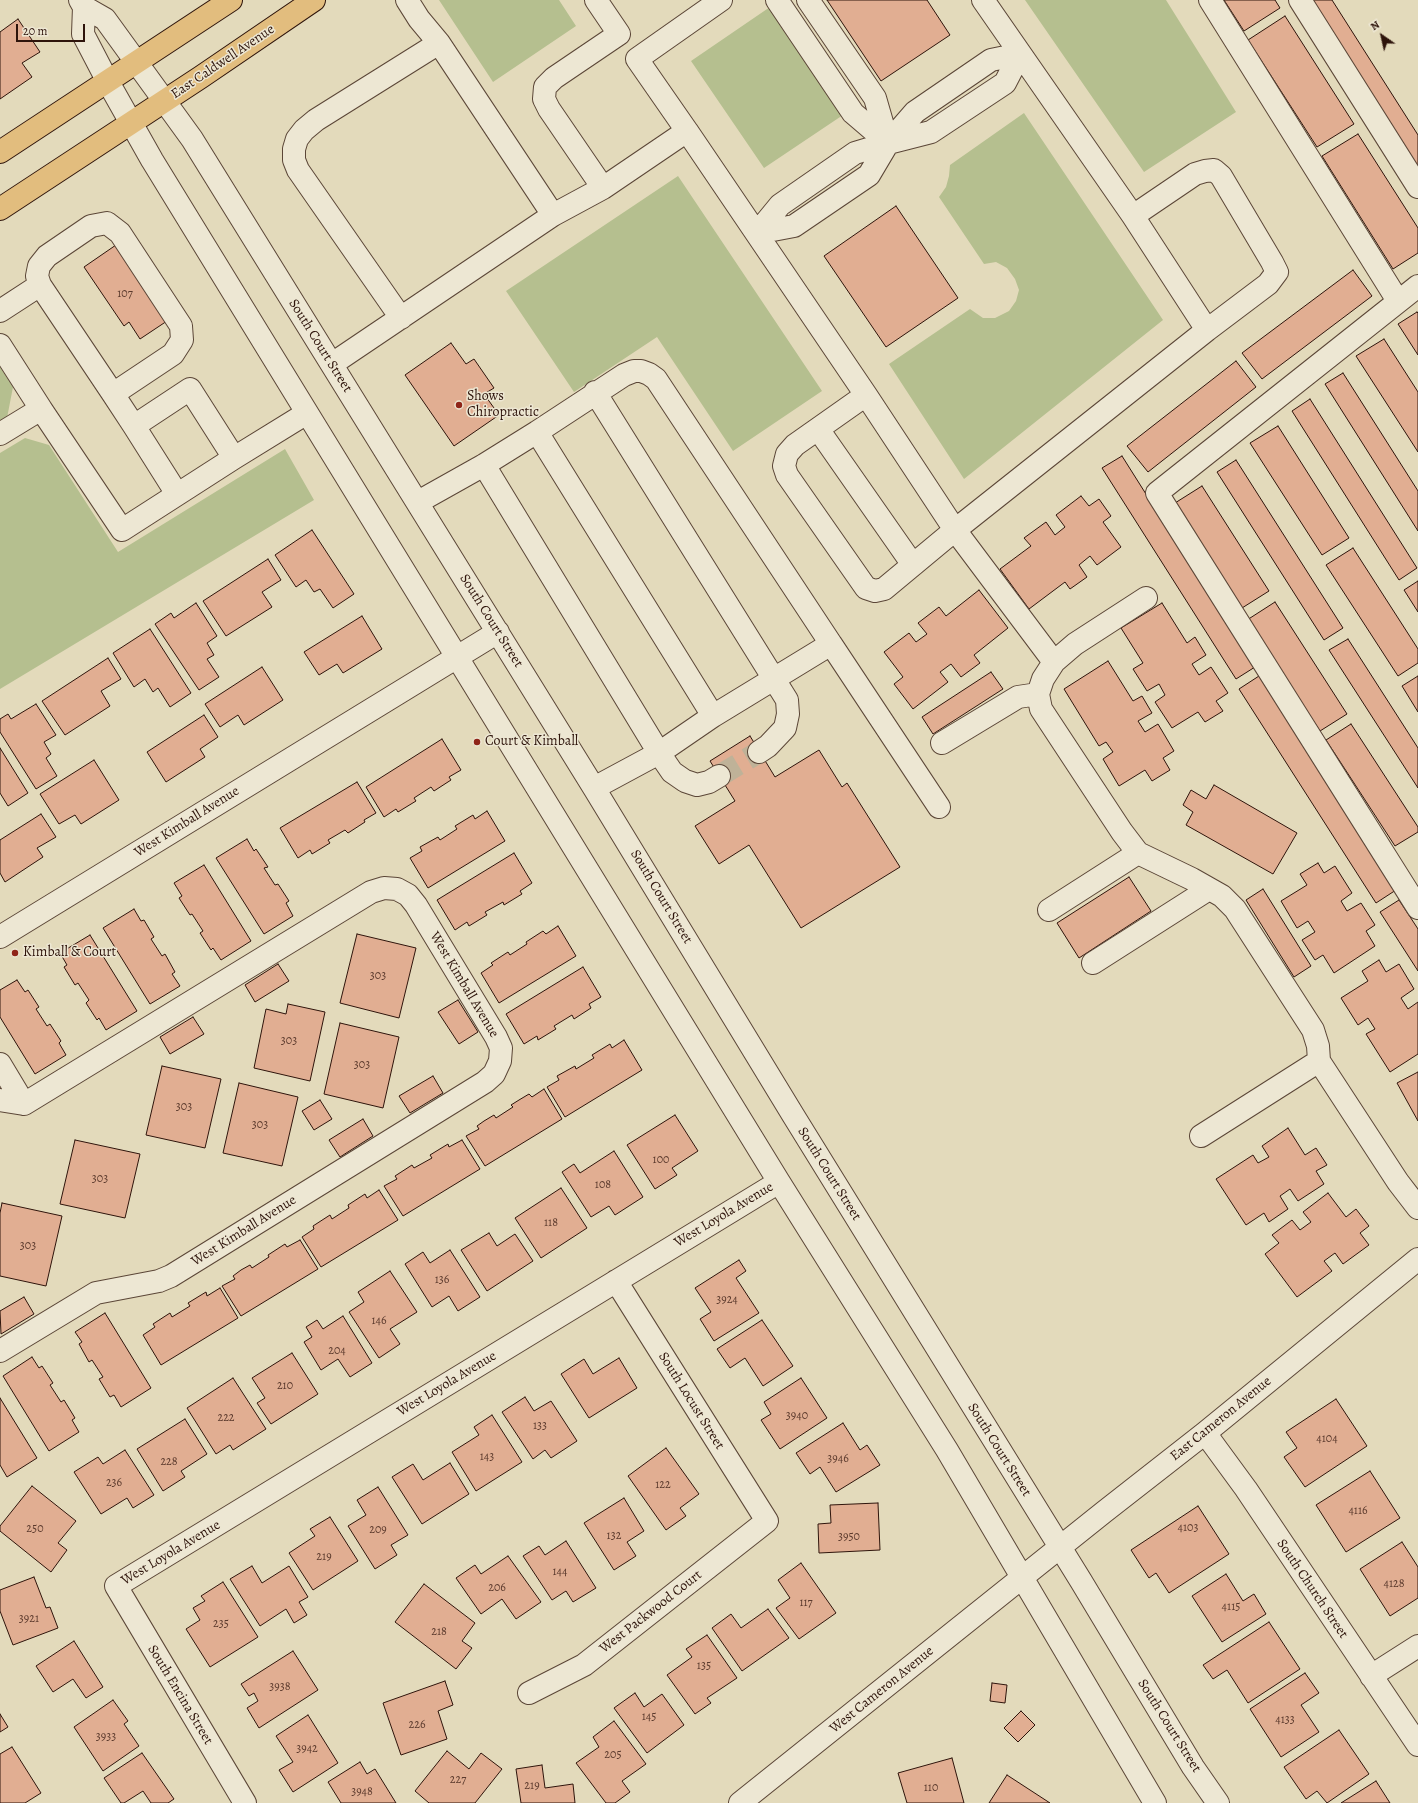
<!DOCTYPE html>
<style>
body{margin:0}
#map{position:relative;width:1418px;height:1803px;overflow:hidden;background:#e3dabb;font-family:Alegreya,serif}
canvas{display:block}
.north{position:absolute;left:1362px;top:16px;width:40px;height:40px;-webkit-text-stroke:3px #ede7d3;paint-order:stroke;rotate:326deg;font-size:11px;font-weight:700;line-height:16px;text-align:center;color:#2e140b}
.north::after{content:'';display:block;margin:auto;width:14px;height:18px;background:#2e140b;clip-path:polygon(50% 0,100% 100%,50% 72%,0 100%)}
.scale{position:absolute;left:16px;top:24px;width:69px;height:18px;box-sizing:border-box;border:2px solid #2e140b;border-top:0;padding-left:5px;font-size:12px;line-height:14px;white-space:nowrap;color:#2e140b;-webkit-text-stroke:3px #ede7d3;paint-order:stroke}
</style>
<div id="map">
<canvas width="1418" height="1803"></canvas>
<div class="north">N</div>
<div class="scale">20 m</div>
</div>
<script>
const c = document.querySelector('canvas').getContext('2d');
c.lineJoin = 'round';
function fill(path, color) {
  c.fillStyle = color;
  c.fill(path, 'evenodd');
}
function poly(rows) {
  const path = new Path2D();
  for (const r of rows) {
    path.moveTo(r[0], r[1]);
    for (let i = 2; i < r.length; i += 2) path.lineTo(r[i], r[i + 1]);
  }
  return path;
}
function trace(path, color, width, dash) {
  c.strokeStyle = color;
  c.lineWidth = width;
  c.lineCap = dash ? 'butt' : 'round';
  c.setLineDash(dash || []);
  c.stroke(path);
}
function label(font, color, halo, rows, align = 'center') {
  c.font = font + ' Alegreya,serif';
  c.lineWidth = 3;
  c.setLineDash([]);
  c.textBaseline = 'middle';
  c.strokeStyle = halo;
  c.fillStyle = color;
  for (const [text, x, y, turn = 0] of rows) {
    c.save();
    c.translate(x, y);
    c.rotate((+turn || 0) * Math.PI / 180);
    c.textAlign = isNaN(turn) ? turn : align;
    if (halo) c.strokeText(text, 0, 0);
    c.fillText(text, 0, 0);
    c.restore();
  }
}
fill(poly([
 [439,0,559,0,576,26,493,82],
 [1025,0,1166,0,1236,112,1144,172],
 [770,7,843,115,764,168,691,61],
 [1024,113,1163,320,964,479,889,364,970,309,983,318,995,318,1009,311,1016,301,1019,290,1015,279,1007,268,996,262,984,264,939,197,946,187,949,176,950,165],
 [678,176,822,391,733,451,657,337,574,392,506,291],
 [0,367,13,387,7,418,0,422],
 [25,438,49,445,118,552,285,449,314,500,0,689,0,453]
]), '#b5bf8f');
const building = poly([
 [827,0,927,0,950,35,881,81,827,0],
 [1224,0,1275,0,1280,8,1244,31,1224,0],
 [1308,0,1332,0,1418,135,1418,174,1308,0],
 [1285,16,1354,124,1317,147,1248,40,1285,16],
 [18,19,40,52,22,63,32,77,0,99,0,32,18,19],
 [1358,134,1418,228,1418,253,1393,269,1322,156,1358,134],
 [896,206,958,298,886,347,824,256,896,206],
 [116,245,167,321,140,339,129,322,124,326,84,267,116,245],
 [1353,270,1372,296,1262,379,1242,353,1353,270],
 [1417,312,1418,313,1418,355,1398,324,1417,312],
 [1384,339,1418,392,1418,452,1356,356,1384,339],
 [451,343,466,364,474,359,494,388,484,394,499,415,454,446,405,375,451,343],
 [1236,361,1256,387,1148,472,1127,446,1236,361],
 [1343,373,1418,491,1418,531,1325,384,1343,373],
 [1310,399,1417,568,1399,580,1292,411,1310,399],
 [1278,426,1349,538,1322,555,1250,443,1278,426],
 [1122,456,1255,667,1236,679,1102,468,1122,456],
 [1236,460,1343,628,1324,640,1217,472,1236,460],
 [1202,486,1269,591,1242,608,1175,503,1202,486],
 [1081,496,1089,506,1099,499,1111,516,1103,522,1121,547,1097,565,1090,556,1079,565,1087,577,1070,589,1065,582,1029,609,1000,569,1031,546,1024,538,1046,522,1055,535,1065,527,1056,515,1081,496],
 [312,530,354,594,333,608,320,589,314,592,306,580,296,587,275,555,312,530],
 [1353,548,1418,649,1418,663,1398,676,1326,565,1353,548],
 [268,559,281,580,262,592,272,607,226,636,203,601,268,559],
 [1418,581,1418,612,1404,590,1418,581],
 [979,590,1008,628,974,655,980,663,961,677,951,664,940,672,948,682,913,709,894,684,903,677,884,652,909,633,916,642,927,634,918,623,939,607,946,616,979,590],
 [1275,602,1347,714,1320,731,1247,620,1275,602],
 [196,603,217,636,207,643,214,655,207,659,219,677,199,690,155,624,171,613,174,618,196,603],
 [1162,603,1187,643,1195,637,1206,655,1192,664,1199,675,1211,667,1228,693,1216,701,1223,711,1205,722,1198,712,1172,728,1155,702,1165,695,1159,684,1147,691,1133,669,1143,663,1121,628,1162,603],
 [362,616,382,649,343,673,337,664,319,675,304,652,362,616],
 [150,629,191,693,170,707,158,688,153,692,145,679,134,687,113,653,150,629],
 [1348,639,1418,748,1418,788,1329,650,1348,639],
 [108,658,121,679,101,691,110,706,65,735,42,701,108,658],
 [1108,661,1133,701,1142,696,1152,713,1138,721,1145,732,1158,724,1174,751,1163,758,1170,770,1152,781,1145,770,1119,786,1103,759,1113,752,1106,742,1099,746,1064,689,1108,661],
 [262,667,283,700,244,725,238,715,220,727,205,704,262,667],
 [991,672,1003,689,933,734,922,717,991,672],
 [1259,676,1396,890,1376,903,1239,689,1259,676],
 [1418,676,1418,712,1402,686,1418,676],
 [36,704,56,735,44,742,51,754,46,758,57,776,36,789,0,732,0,719,8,714,11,719,36,704],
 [204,715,218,737,200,749,205,757,166,782,147,752,204,715],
 [1351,724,1418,827,1418,832,1395,846,1326,740,1351,724],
 [750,736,775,777,819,750,842,787,847,783,900,867,801,928,749,845,719,864,695,826,735,801,710,761,750,736],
 [442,739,461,770,449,777,451,780,434,791,431,787,414,798,416,801,398,812,396,809,384,817,366,787,442,739],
 [0,748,28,793,8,806,0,793,0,748],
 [94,760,119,800,81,824,75,815,59,824,40,794,94,760],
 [357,782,376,813,364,820,365,822,348,833,345,830,328,840,330,843,312,854,310,850,298,858,280,828,357,782],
 [1214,785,1297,833,1273,874,1186,825,1193,812,1183,805,1191,790,1206,799,1214,785],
 [487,811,505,841,428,888,410,858,422,851,420,847,438,837,440,840,457,829,455,826,473,815,475,819,487,811],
 [41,814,56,837,37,848,43,857,5,882,0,873,0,840,41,814],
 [247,839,254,851,256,849,268,867,264,868,275,885,278,884,289,901,286,903,293,916,264,934,216,858,247,839],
 [514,853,532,883,520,891,522,894,504,905,503,902,485,912,487,915,469,926,467,922,455,930,437,900,514,853],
 [1318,863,1324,873,1335,866,1352,893,1341,901,1347,911,1361,903,1375,925,1366,931,1375,946,1334,973,1323,955,1315,960,1302,940,1315,932,1308,921,1297,928,1281,901,1307,885,1300,874,1318,863],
 [204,865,251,941,221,960,213,948,211,950,200,933,203,931,192,914,190,915,179,898,182,896,174,883,204,865],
 [1129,877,1151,911,1079,958,1057,923,1129,877],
 [1263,889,1311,966,1294,977,1246,900,1263,889],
 [1399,900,1418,929,1418,971,1380,912,1399,900],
 [134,909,141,921,144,920,154,937,151,939,162,956,165,954,175,972,172,974,180,986,150,1004,103,928,134,909],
 [558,926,576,956,499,1003,481,973,493,965,491,963,508,952,510,955,527,944,526,942,543,931,546,934,558,926],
 [357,934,416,948,399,1018,340,1003,357,934],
 [90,935,137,1011,106,1030,99,1018,97,1020,86,1003,89,1000,78,983,75,985,64,967,67,965,60,953,90,935],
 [1379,960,1386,972,1399,964,1414,989,1401,998,1408,1009,1418,1002,1418,1054,1390,1072,1366,1034,1375,1029,1368,1018,1358,1025,1341,998,1368,981,1362,971,1379,960],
 [278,964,289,981,255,1002,245,985,278,964],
 [583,967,601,997,589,1004,591,1008,574,1019,572,1015,554,1026,556,1029,538,1040,537,1036,524,1044,506,1014,583,967],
 [17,980,25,992,28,990,39,1007,36,1009,47,1026,50,1024,61,1041,59,1043,66,1055,35,1074,0,1017,0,990,17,980],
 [458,1000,478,1032,459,1044,438,1012,458,1000],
 [288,1004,325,1012,310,1081,254,1068,266,1009,286,1014,288,1004],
 [193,1017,204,1034,170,1054,160,1037,193,1017],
 [340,1023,399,1037,383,1108,324,1094,340,1023],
 [624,1040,642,1070,565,1117,547,1087,559,1080,557,1076,575,1066,576,1069,594,1058,592,1055,610,1044,612,1048,624,1040],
 [162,1066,221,1079,205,1148,146,1135,162,1066],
 [1418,1072,1418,1121,1397,1083,1418,1072],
 [433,1076,443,1093,410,1113,399,1096,433,1076],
 [239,1083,298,1097,282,1166,223,1153,239,1083],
 [544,1089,562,1119,485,1166,466,1136,479,1129,477,1126,484,1121,494,1115,496,1118,513,1107,511,1105,519,1100,529,1094,532,1097,544,1089],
 [320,1100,332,1119,314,1130,302,1111,320,1100],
 [675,1115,698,1151,672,1168,677,1175,655,1189,627,1145,675,1115],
 [363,1119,373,1136,340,1157,329,1140,363,1119],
 [1288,1128,1305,1155,1316,1148,1327,1165,1316,1171,1324,1184,1298,1201,1290,1189,1280,1196,1288,1209,1269,1222,1264,1213,1246,1225,1216,1179,1253,1155,1258,1163,1269,1157,1262,1146,1288,1128],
 [75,1140,140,1154,125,1218,60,1204,75,1140],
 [462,1140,480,1169,403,1216,384,1186,397,1179,395,1176,412,1165,414,1168,432,1158,430,1155,448,1144,449,1147,462,1140],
 [614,1151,643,1197,615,1215,609,1206,591,1217,562,1172,574,1164,580,1173,614,1151],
 [561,1188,587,1228,541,1258,515,1218,561,1188],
 [379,1190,398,1220,321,1267,302,1237,314,1229,313,1226,330,1215,332,1219,349,1208,348,1205,365,1194,367,1198,379,1190],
 [1328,1193,1346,1217,1356,1209,1369,1226,1360,1233,1369,1245,1343,1264,1335,1253,1324,1261,1332,1271,1297,1297,1265,1254,1279,1243,1272,1235,1292,1220,1300,1230,1311,1222,1303,1212,1328,1193],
 [2,1203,62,1216,46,1286,0,1276,0,1213,2,1203],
 [489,1233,497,1246,515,1234,533,1261,487,1291,461,1250,489,1233],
 [300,1240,318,1269,241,1316,222,1286,235,1279,233,1276,241,1270,250,1265,252,1268,269,1257,268,1255,285,1244,287,1247,300,1240],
 [450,1250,480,1297,458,1311,449,1296,432,1307,405,1264,423,1252,430,1263,450,1250],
 [739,1260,746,1271,736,1278,759,1313,714,1341,700,1319,711,1312,695,1288,739,1260],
 [390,1271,417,1312,390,1329,400,1344,379,1358,349,1312,364,1302,358,1292,390,1271],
 [220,1288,238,1318,161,1365,143,1335,155,1327,153,1324,170,1313,172,1317,190,1306,188,1303,206,1292,207,1296,220,1288],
 [24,1297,34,1314,1,1334,0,1311,24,1297],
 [105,1313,151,1388,121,1407,114,1395,110,1397,99,1379,103,1377,92,1360,89,1362,79,1344,82,1342,75,1332,105,1313],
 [343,1316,372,1363,350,1377,338,1359,321,1370,304,1342,312,1337,306,1327,317,1320,323,1329,343,1316],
 [762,1320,793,1366,763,1386,745,1358,730,1368,717,1349,762,1320],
 [292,1353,318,1394,271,1424,257,1403,265,1398,252,1378,292,1353],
 [32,1357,39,1368,42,1366,53,1383,50,1385,61,1402,64,1400,75,1418,72,1420,79,1432,49,1451,3,1376,32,1357],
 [619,1358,637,1388,589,1418,561,1374,584,1359,593,1374,619,1358],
 [233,1378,266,1429,233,1450,230,1445,216,1454,187,1408,233,1378],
 [801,1378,827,1418,780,1449,761,1420,771,1414,764,1402,801,1378],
 [525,1397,534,1411,551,1401,577,1441,551,1458,545,1450,533,1459,502,1412,525,1397],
 [0,1398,37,1458,7,1477,0,1465,0,1398],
 [1336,1399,1367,1446,1305,1487,1284,1457,1297,1448,1286,1432,1336,1399],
 [492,1415,522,1462,476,1491,452,1452,479,1435,474,1427,492,1415],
 [185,1419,207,1454,181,1471,185,1477,163,1491,137,1449,185,1419],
 [843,1423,860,1450,867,1445,880,1465,836,1492,820,1467,810,1474,796,1453,843,1423],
 [666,1448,699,1494,680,1508,686,1516,666,1530,628,1476,666,1448],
 [125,1450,154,1495,133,1508,127,1498,101,1514,74,1472,98,1457,103,1464,125,1450],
 [450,1463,469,1494,422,1524,392,1477,413,1464,423,1480,450,1463],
 [1370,1471,1400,1518,1346,1552,1316,1505,1370,1471],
 [32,1486,76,1521,58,1543,67,1550,51,1572,0,1531,0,1526,32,1486],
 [378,1487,408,1535,391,1545,397,1555,375,1569,348,1526,366,1515,357,1500,378,1487],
 [624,1498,644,1531,627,1542,636,1556,614,1570,584,1523,624,1498],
 [878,1503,880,1550,819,1553,818,1524,831,1523,830,1505,878,1503],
 [1198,1506,1229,1554,1169,1593,1156,1573,1149,1578,1131,1550,1198,1506],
 [330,1517,358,1561,313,1590,289,1553,315,1536,310,1529,330,1517],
 [566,1541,596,1588,573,1602,566,1591,552,1600,523,1556,539,1546,545,1555,566,1541],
 [1402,1542,1418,1567,1418,1598,1390,1616,1360,1569,1402,1542],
 [508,1556,541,1602,516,1619,502,1599,481,1614,456,1578,475,1565,481,1574,508,1556],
 [801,1563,836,1613,799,1639,776,1608,790,1598,778,1580,801,1563],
 [252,1566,262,1583,289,1566,308,1597,299,1602,307,1615,294,1623,286,1609,260,1626,230,1579,252,1566],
 [1226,1574,1243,1601,1254,1594,1266,1614,1222,1642,1192,1596,1226,1574],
 [34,1577,46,1608,50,1607,58,1628,13,1645,0,1611,0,1590,34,1577],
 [223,1582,258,1637,210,1667,186,1629,200,1620,193,1608,205,1601,201,1596,223,1582],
 [424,1584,475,1623,462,1641,472,1648,456,1669,395,1622,424,1584],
 [768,1609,789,1638,742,1671,712,1628,731,1614,741,1628,768,1609],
 [1269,1622,1300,1669,1248,1703,1227,1670,1213,1679,1203,1665,1269,1622],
 [707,1635,737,1678,707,1698,711,1703,695,1714,667,1675,692,1657,686,1649,707,1635],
 [74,1641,103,1687,86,1698,73,1679,53,1692,36,1666,74,1641],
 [293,1651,318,1690,259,1728,247,1708,258,1701,254,1693,249,1696,241,1684,293,1651],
 [1305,1673,1319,1693,1301,1705,1319,1732,1281,1757,1250,1709,1305,1673],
 [445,1681,453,1705,438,1711,447,1739,401,1755,383,1703,445,1681],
 [992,1683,1007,1685,1005,1703,990,1701,992,1683],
 [635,1693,644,1707,662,1694,684,1725,647,1753,614,1708,635,1693],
 [113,1700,128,1721,124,1724,139,1746,103,1771,74,1727,113,1700],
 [1021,1711,1035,1725,1018,1742,1004,1728,1021,1711],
 [0,1714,8,1727,0,1732,0,1714],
 [308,1715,338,1763,293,1792,279,1770,293,1762,276,1736,308,1715],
 [614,1721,646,1764,622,1781,630,1792,615,1803,606,1803,576,1763,599,1747,593,1737,614,1721],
 [1339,1730,1369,1774,1327,1803,1317,1791,1306,1799,1284,1767,1339,1730],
 [12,1747,41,1793,25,1803,0,1803,0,1754,12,1747],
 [447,1751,469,1769,481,1753,502,1769,475,1803,429,1803,415,1791,447,1751],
 [142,1753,174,1799,168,1803,151,1803,143,1791,124,1803,121,1803,104,1778,142,1753],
 [952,1758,964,1803,907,1803,898,1773,952,1758],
 [360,1762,367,1774,375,1769,396,1803,341,1803,328,1782,360,1762],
 [542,1765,545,1788,573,1784,575,1803,521,1803,516,1769,542,1765],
 [1007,1775,1050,1803,989,1803,1007,1775],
 [1376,1781,1390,1803,1341,1803,1376,1781]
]);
fill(building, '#e1ae92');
trace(building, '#2e140b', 1);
trace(poly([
 [719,776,759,752]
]), '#bfb298', 22, [22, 11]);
const minor = poly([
 [80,0,84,7,105,19,192,139,594,788,793,1115,1081,1581,1193,1767,1218,1803],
 [407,0,419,19,439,43,553,215],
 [596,0,619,34,554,78,545,87,544,99,549,109,603,188],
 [777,0,853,113,888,143],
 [808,0,875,98,888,143],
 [983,0,1133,216],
 [1210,0,1398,301],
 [1300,0,1418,187],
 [84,7,83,34,108,82,152,160,779,1182,947,1450,1155,1803],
 [687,131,866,395,955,530,1207,330,1268,284,1277,272,1272,262,1221,176,1214,170,1205,171,1195,174,1133,216,1207,330],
 [757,233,794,226,869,175,888,143,931,132,1005,83,1020,54],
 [757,233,780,205,855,153,888,143,915,112,991,60,1020,54],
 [1418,286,1157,493,1418,908],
 [0,311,40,285],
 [401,318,298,170,294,160,294,149,297,139,304,130,316,120,439,43],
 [0,345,41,409],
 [332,364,553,215,603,188,687,131,637,59,721,0],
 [595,392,787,700,788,714,785,728,768,746,759,752],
 [113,394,173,354,182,340,181,326,120,233,107,223,91,226,47,256,39,266,37,276,40,285,113,394,134,426,177,494],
 [866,395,795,445,787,454,784,466,787,475,861,581,866,588,875,591,884,589,955,530,1054,662],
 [134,426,190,389,234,458],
 [818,429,913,565],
 [537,432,713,716],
 [0,434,41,409,122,530,234,458,307,413],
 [484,465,659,753,672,772,685,781,697,785,709,782,719,776],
 [418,502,484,465,537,432,624,375,634,371,641,371,649,374,656,379,831,644,713,716,659,753,594,788],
 [1146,598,1075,644,1054,662,1043,679,1038,694,1041,709,1122,832,1138,853,1192,879,1222,896,1235,909,1313,1030,1318,1046,1319,1061,1398,1182,1418,1208],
 [831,644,939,807],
 [942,743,1018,697,1038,694],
 [1049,910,1138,853],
 [0,937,498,632],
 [1093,963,1209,889],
 [0,1064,24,1104],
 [0,1100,24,1104,371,892,384,888,397,889,408,895,416,905,496,1037,501,1048,500,1061,494,1074,485,1082,171,1276,159,1281,96,1293,0,1351],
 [1201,1136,1319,1061],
 [1205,1433,1246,1489,1418,1745],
 [1371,1676,1418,1646],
 [529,1693,584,1665,767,1521,616,1281],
 [245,1803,116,1586,779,1182],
 [740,1803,1104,1512,1205,1433,1418,1259]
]);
const major = poly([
 [0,152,231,0],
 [0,209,201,77,314,0]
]);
trace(minor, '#5b4637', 24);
trace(major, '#2e140b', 24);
trace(minor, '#ede7d3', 22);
trace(major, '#e2bd7e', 22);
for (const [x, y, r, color] of [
 [459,405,4,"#8f2418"],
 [477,742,4,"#8f2418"],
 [15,953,4,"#8f2418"]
]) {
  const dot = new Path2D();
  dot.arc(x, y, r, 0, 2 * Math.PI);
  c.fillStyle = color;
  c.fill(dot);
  trace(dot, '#ede7d3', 1.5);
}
label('12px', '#5b3a2d', null, [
 ["107",125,294],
 ["303",378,976],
 ["303",289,1041],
 ["303",362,1065],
 ["303",184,1107],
 ["303",260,1125],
 ["100",661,1160],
 ["303",100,1179],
 ["108",603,1185],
 ["118",551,1223],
 ["303",28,1246],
 ["136",442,1280],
 ["3924",727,1300],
 ["146",379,1321],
 ["204",337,1351],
 ["210",285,1386],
 ["3940",797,1416],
 ["222",226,1418],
 ["133",540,1426],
 ["4104",1327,1439],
 ["143",487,1457],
 ["3946",838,1459],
 ["228",169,1462],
 ["236",114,1483],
 ["122",663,1485],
 ["4116",1358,1511],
 ["4103",1188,1528],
 ["250",35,1529],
 ["209",378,1530],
 ["132",614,1536],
 ["3950",849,1537],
 ["219",324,1557],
 ["144",560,1572],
 ["4128",1394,1584],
 ["206",497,1588],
 ["117",806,1603],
 ["4115",1231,1607],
 ["3921",29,1619],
 ["235",221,1624],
 ["218",439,1632],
 ["135",704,1666],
 ["3938",280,1687],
 ["145",649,1717],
 ["4133",1285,1720],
 ["226",417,1725],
 ["3933",106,1737],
 ["3942",307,1749],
 ["205",613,1755],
 ["227",458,1780],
 ["219",532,1786],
 ["110",931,1788],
 ["3948",362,1792]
]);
label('14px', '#2e140b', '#ede7d3', [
 ["East Caldwell Avenue",223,62,-34],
 ["South Court Street",320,346,58],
 ["South Court Street",491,621,58],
 ["West Kimball Avenue",187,822,-32],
 ["South Court Street",661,897,59],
 ["West Kimball Avenue",464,985,59],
 ["South Court Street",829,1174,58],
 ["West Loyola Avenue",724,1215,-31],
 ["West Kimball Avenue",244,1231,-32],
 ["West Loyola Avenue",447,1384,-31],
 ["South Locust Street",691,1401,58],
 ["East Cameron Avenue",1221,1419,-39],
 ["South Court Street",999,1450,58],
 ["West Loyola Avenue",171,1553,-31],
 ["South Church Street",1312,1589,56],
 ["West Packwood Court",651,1612,-38],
 ["West Cameron Avenue",882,1690,-39],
 ["South Encina Street",180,1695,59],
 ["South Court Street",1169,1726,58]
]);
label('14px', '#2e140b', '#ede7d3', [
 ["Shows",467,397],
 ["Chiropractic",467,413],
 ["Court & Kimball",485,742],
 ["Kimball & Court",23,953]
], 'left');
</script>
